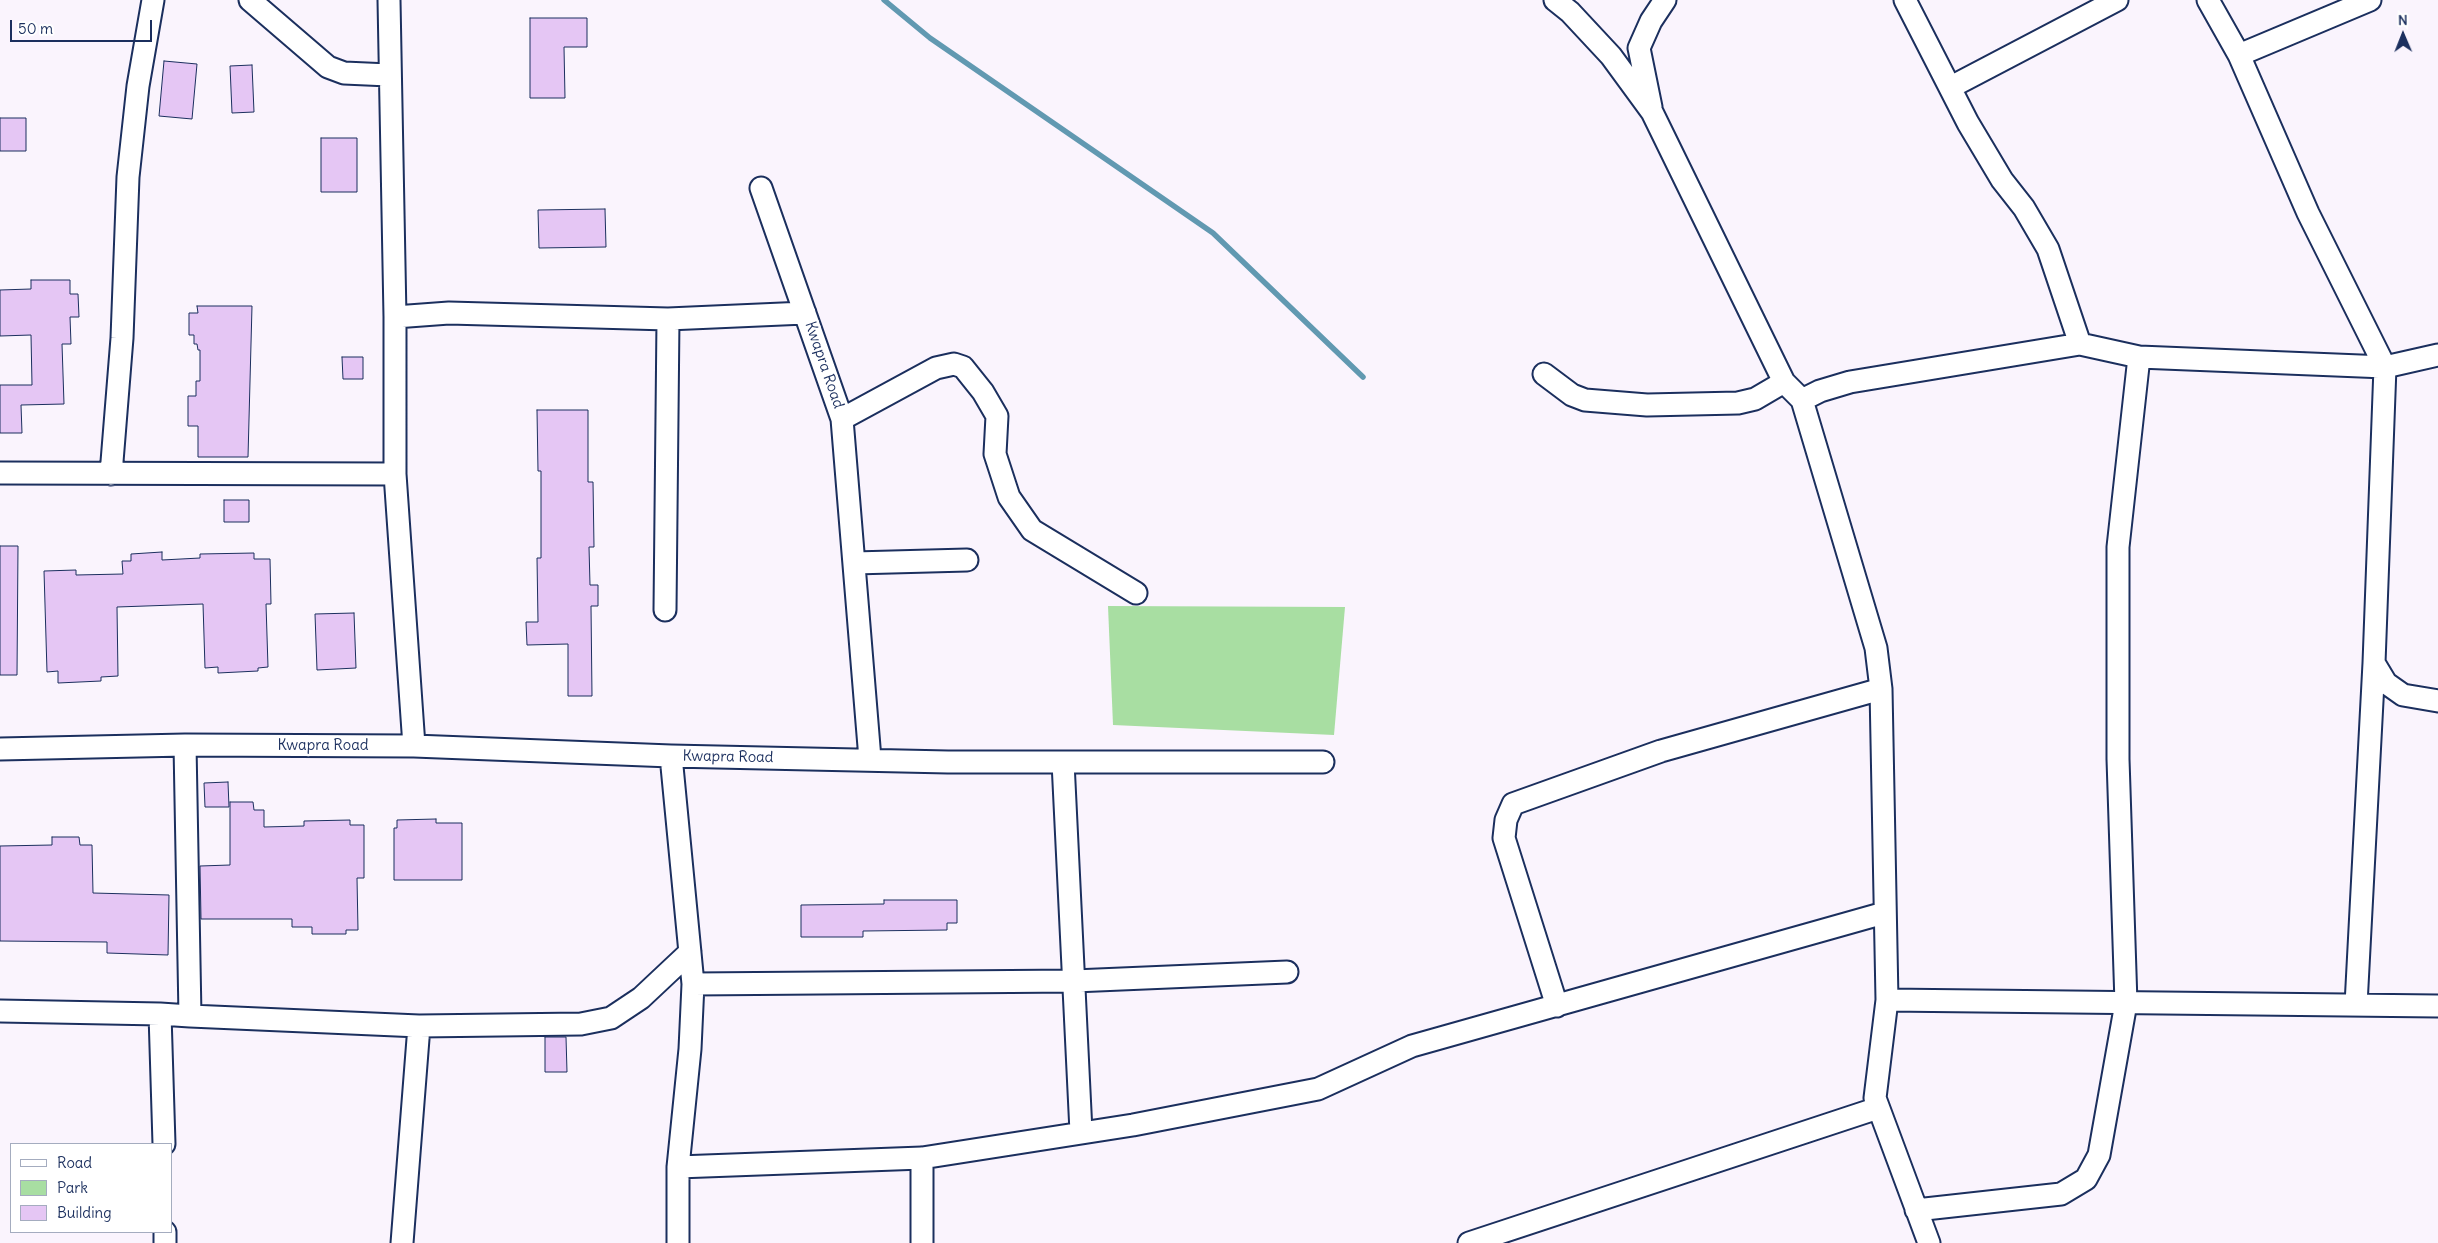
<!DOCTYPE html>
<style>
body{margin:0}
#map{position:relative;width:2438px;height:1243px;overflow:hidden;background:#faf4fd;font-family:Delius,sans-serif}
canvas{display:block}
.legend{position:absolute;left:10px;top:1143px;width:162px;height:90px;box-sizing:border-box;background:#fff;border:1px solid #a4acbf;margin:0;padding:6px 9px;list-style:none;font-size:15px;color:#1b2f5e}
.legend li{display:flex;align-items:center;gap:10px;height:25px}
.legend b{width:25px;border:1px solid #a4acbf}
.north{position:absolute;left:2378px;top:10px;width:50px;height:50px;-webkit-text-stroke:4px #fff;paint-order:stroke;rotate:359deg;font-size:14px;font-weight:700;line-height:20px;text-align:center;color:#1b2f5e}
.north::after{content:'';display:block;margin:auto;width:18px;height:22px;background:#1b2f5e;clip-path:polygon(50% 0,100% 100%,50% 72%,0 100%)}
.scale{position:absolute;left:10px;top:20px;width:142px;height:22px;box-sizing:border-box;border:2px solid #1b2f5e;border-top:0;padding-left:6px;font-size:15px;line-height:18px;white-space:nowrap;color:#1b2f5e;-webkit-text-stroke:4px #fff;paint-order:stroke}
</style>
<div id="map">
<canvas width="2438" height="1243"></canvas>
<ul class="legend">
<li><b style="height:6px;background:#fff"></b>Road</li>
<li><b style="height:14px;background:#a8dea2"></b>Park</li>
<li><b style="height:14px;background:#e5c6f4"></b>Building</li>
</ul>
<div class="north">N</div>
<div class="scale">50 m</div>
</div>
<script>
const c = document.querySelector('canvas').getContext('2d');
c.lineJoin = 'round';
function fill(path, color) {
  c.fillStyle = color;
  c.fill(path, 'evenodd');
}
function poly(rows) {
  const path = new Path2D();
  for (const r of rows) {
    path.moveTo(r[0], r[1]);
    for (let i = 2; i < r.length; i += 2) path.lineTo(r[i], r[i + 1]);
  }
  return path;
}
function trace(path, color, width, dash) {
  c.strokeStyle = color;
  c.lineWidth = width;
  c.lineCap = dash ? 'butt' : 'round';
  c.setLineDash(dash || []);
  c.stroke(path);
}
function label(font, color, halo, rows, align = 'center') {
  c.font = font + ' Delius,sans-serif';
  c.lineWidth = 4.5;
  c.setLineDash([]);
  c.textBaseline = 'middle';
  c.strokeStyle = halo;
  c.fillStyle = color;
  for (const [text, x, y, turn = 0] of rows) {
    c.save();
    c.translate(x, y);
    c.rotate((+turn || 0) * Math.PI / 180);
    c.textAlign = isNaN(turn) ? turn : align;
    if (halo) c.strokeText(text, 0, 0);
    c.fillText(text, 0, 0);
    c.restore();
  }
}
fill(poly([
 [1108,606,1345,607,1334,735,1113,725]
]), '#a8dea2');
trace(poly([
 [884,0,930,38,1213,233,1363,377]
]), '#6199b1', 5.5);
const building = poly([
 [530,18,587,18,587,47,564,47,565,98,530,98,530,18],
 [164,61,197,64,192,119,159,116,164,61],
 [252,65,254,112,232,113,230,66,252,65],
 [0,118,26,118,26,151,0,151,0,118],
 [321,138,357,138,357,192,321,192,321,138],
 [605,209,606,247,539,248,538,210,605,209],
 [31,280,70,280,70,294,78,294,79,317,70,317,71,344,62,344,64,404,21,405,22,433,0,433,0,385,32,385,31,335,0,336,0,290,31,289,31,280],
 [197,306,252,306,248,457,198,457,198,426,188,426,188,396,196,396,196,381,200,381,200,350,198,350,197,344,194,344,194,335,189,335,189,313,198,313,197,306],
 [342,357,363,357,363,379,343,379,342,357],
 [537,410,588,410,588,482,593,482,594,547,589,547,590,585,598,585,598,606,591,606,592,696,568,696,568,644,527,645,526,622,538,622,537,558,541,558,541,471,538,471,537,410],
 [224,500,249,500,249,522,224,522,224,500],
 [0,546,18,546,17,675,0,675,0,546],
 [162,552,162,560,200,558,200,554,254,553,254,559,270,559,271,604,266,604,268,667,258,668,258,671,218,673,218,667,205,668,203,604,117,607,118,676,101,677,101,681,58,683,58,671,47,672,44,571,76,570,76,575,123,574,122,561,131,561,131,554,162,552],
 [354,613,356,668,317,670,315,614,354,613],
 [228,782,229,807,205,807,204,783,228,782],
 [230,802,253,802,254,810,264,810,264,827,304,826,304,821,350,820,350,825,364,825,364,878,357,878,358,930,346,930,346,934,312,934,312,927,292,927,292,919,201,919,200,866,230,865,230,802],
 [436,819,436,823,462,823,462,880,394,880,394,828,397,828,397,820,436,819],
 [52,837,79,837,80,845,92,845,93,893,169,895,168,955,107,953,107,942,0,941,0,846,52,845,52,837],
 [884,900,957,900,957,923,947,923,947,930,863,931,863,937,801,937,801,905,884,904,884,900],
 [545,1037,566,1037,567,1072,545,1072,545,1037]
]);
fill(building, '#e5c6f4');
trace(building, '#1b2f5e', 1);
const street = poly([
 [250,0,328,67,344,73,389,75],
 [389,0,395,317,395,474,414,746],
 [1555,0,1570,12,1611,56,1652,112,1784,382,1802,400,1876,648,1881,689,1887,1000,1875,1098,1929,1243],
 [1905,0,1968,123,2002,180,2024,208,2048,249,2080,344],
 [2208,0,2239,55,2308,213,2385,367,2374,663,2356,1005],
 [2239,55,2370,0],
 [1951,87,2117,0],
 [1651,107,1639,48,1651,21,1665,0],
 [761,188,842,419,870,759],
 [395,317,449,313,668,319,805,313],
 [1544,374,1572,395,1585,400,1647,405,1738,403,1755,399,1784,382],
 [1802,400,1820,391,1850,382,2080,344,2139,357,2385,367,2438,355],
 [842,419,936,368,954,364,963,367,983,392,997,416,995,454,1009,497,1032,530,1136,593],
 [0,473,395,474],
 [111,474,122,338,128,177,138,86,153,0],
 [854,563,967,560],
 [665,610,668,319],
 [2374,663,2386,683,2403,695,2438,701],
 [0,749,185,745,414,746,671,756,948,762,1323,762],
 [671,756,693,984,690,1049,678,1167,678,1243],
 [1063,762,1081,1132],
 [693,984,1074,981,1287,972],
 [1887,1000,2438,1006],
 [1557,1006,1504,838,1506,820,1513,804,1661,751,1881,689],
 [0,1011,160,1014,164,1144],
 [160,1014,190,1016,185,745],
 [190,1016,419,1026,581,1024,611,1018,641,998,690,952],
 [922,1158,922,1243],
 [678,1167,922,1158,1133,1125,1318,1089,1412,1046,1884,913],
 [1916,1210,2061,1194,2086,1179,2099,1155,2126,1003,2118,759,2118,547,2139,357],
 [165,1232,165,1243],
 [402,1243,419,1026],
 [1469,1243,1878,1108]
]);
trace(street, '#1b2f5e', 25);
trace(street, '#fff', 21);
label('15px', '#1b2f5e', '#fff', [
 ["Kwapra Road",824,365,71],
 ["Kwapra Road",323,746],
 ["Kwapra Road",728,757,1]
]);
</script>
